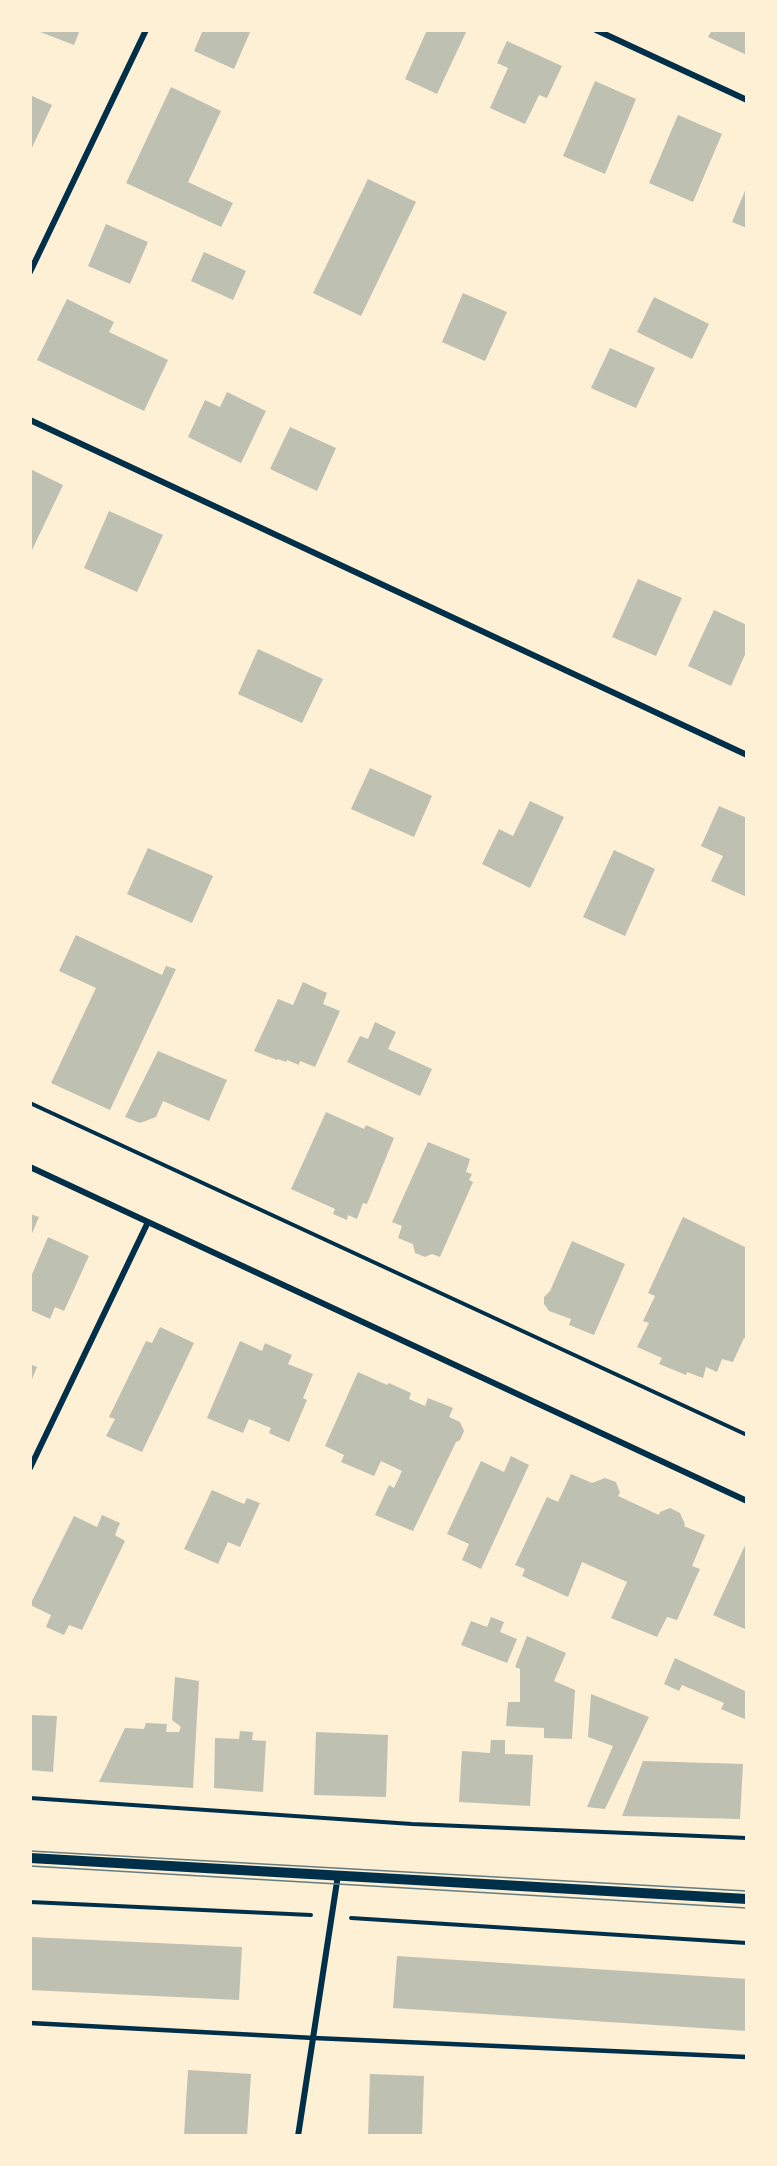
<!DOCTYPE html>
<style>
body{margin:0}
#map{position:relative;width:777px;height:2166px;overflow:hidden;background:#fdf0d5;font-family:"DejaVu Sans",sans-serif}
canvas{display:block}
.frame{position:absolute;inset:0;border:32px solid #fdf0d5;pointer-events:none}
</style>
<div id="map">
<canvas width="777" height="2166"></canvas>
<div class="frame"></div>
</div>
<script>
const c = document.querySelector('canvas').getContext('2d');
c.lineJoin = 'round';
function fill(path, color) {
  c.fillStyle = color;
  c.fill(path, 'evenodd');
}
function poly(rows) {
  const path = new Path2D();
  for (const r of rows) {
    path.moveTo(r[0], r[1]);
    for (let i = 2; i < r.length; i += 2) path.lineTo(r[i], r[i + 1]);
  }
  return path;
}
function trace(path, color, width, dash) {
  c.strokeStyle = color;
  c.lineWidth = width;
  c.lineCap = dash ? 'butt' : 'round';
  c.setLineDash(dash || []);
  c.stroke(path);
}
fill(poly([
 [35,30,80,30,74,45],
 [203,30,251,30,234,69,194,51],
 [427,30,467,30,437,94,405,79],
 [712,30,747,30,747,55,708,37],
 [507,41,562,66,547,98,539,95,525,124,490,108,508,68,497,63],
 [595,81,636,99,605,174,563,156],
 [171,87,221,111,188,182,233,203,221,227,126,183],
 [30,95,52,105,30,152],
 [678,115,722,134,693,202,649,183],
 [368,179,416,202,361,316,313,293],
 [747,186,747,228,732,222],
 [106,224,148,242,130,284,88,266],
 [204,252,246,271,233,300,191,281],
 [463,293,507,312,485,361,442,342],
 [654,297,709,324,692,359,637,332],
 [67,299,114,322,109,332,168,360,144,411,37,360],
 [610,348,655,368,636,408,591,388],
 [227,392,266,411,241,463,188,437,205,400,220,407],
 [290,427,336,448,317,491,270,469],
 [30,469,63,485,32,550,30,549],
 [109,511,163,535,137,592,84,568],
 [638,579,682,598,656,656,612,637],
 [714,610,747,625,747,650,731,686,688,666],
 [258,649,323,679,302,723,238,694],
 [370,768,432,796,414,837,351,809],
 [530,801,564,817,530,888,482,864,499,829,513,836],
 [719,806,747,818,747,897,711,881,723,856,701,846],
 [148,848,213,876,192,923,127,894],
 [614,850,655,869,625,936,583,917],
 [76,935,162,975,166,966,176,969,110,1110,51,1083,96,988,59,971],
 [303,982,327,993,323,1004,340,1011,315,1067,300,1061,299,1065,287,1060,286,1062,278,1059,277,1060,254,1051,278,999,293,1005],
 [375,1022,396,1032,388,1049,432,1069,420,1096,347,1062,360,1036,368,1039],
 [158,1051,227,1080,209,1121,163,1101,156,1117,140,1123,125,1117],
 [326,1112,364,1129,366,1125,394,1138,367,1204,363,1203,357,1219,348,1215,347,1220,333,1214,335,1209,291,1189],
 [428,1142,470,1159,466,1172,472,1174,469,1180,473,1182,440,1257,432,1254,425,1257,415,1253,413,1244,398,1238,402,1226,392,1222],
 [30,1214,39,1217,30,1238],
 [683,1217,747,1248,747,1339,744,1338,733,1362,722,1359,717,1372,706,1367,703,1378,687,1372,686,1375,659,1364,662,1358,637,1347,649,1323,643,1321,655,1296,648,1293],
 [48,1237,89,1256,64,1311,55,1307,50,1319,30,1310,30,1279],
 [572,1241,625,1264,594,1335,569,1325,571,1319,549,1311,544,1304,544,1297,550,1291],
 [160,1327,194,1343,142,1452,106,1436,115,1419,109,1417,146,1341,152,1343],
 [240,1341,262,1351,265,1343,292,1355,288,1364,313,1374,303,1398,307,1400,289,1442,269,1433,271,1428,249,1419,243,1433,207,1418],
 [30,1364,37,1367,30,1384],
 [358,1372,387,1385,389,1383,411,1393,409,1399,425,1406,428,1398,453,1408,449,1417,460,1422,464,1431,460,1440,456,1442,413,1531,375,1515,389,1485,394,1488,402,1471,381,1461,374,1476,341,1462,344,1455,325,1446],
 [511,1456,529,1465,481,1569,462,1560,469,1544,447,1534,481,1461,504,1472],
 [571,1474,592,1483,605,1478,616,1482,620,1493,618,1496,659,1515,660,1512,670,1508,680,1513,685,1524,684,1526,705,1535,692,1566,700,1569,677,1620,667,1617,657,1637,611,1618,627,1582,582,1562,568,1597,522,1576,525,1569,515,1565,547,1497,558,1502],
 [212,1490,244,1504,247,1498,260,1503,240,1547,228,1542,218,1564,184,1549],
 [102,1515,120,1523,115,1535,125,1541,82,1630,69,1625,64,1635,46,1627,51,1615,30,1605,74,1516,97,1527],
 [747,1541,747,1630,713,1615],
 [491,1617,504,1622,500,1632,517,1639,507,1663,461,1645,471,1621,487,1627],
 [527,1636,566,1653,554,1681,575,1690,572,1739,544,1738,544,1728,506,1726,508,1702,520,1702,520,1669,515,1667],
 [675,1658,747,1692,747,1720,721,1709,724,1703,682,1685,679,1691,664,1684],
 [175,1677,199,1681,193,1788,99,1782,125,1728,144,1729,146,1723,167,1724,166,1732,179,1732,181,1727,172,1720],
 [591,1694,649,1717,605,1809,587,1807,613,1746,588,1737],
 [30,1715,57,1716,53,1772,30,1770],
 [240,1731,253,1732,252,1740,266,1741,263,1792,214,1788,215,1738,239,1739],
 [316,1732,388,1735,386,1797,314,1795],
 [491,1740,505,1740,505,1754,533,1755,530,1806,459,1802,462,1751,490,1753],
 [643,1761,743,1764,740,1819,622,1816],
 [30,1937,242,1947,239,2000,30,1990],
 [397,1956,747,1979,747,2031,393,2008],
 [188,2070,251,2074,247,2136,184,2136],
 [370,2074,424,2076,422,2136,368,2136]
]), '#bec0b2');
trace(poly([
 [30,1103,747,1435],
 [30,1798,412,1824,747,1838],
 [30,1902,311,1915],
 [351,1918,747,1943]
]), '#003049', 4);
trace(poly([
 [30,2023,314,2038,747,2057]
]), '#003049', 4.5);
trace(poly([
 [596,30,747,100],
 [30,272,146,30],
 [30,420,747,755],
 [30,1167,747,1501],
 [30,1468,148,1222],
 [298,2136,338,1875]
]), '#003049', 6);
trace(poly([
 [30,1858,747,1899]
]), '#003049', 10);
trace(poly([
 [30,1851,747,1891],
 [30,1866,747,1908]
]), '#657d81', 1.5);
</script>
